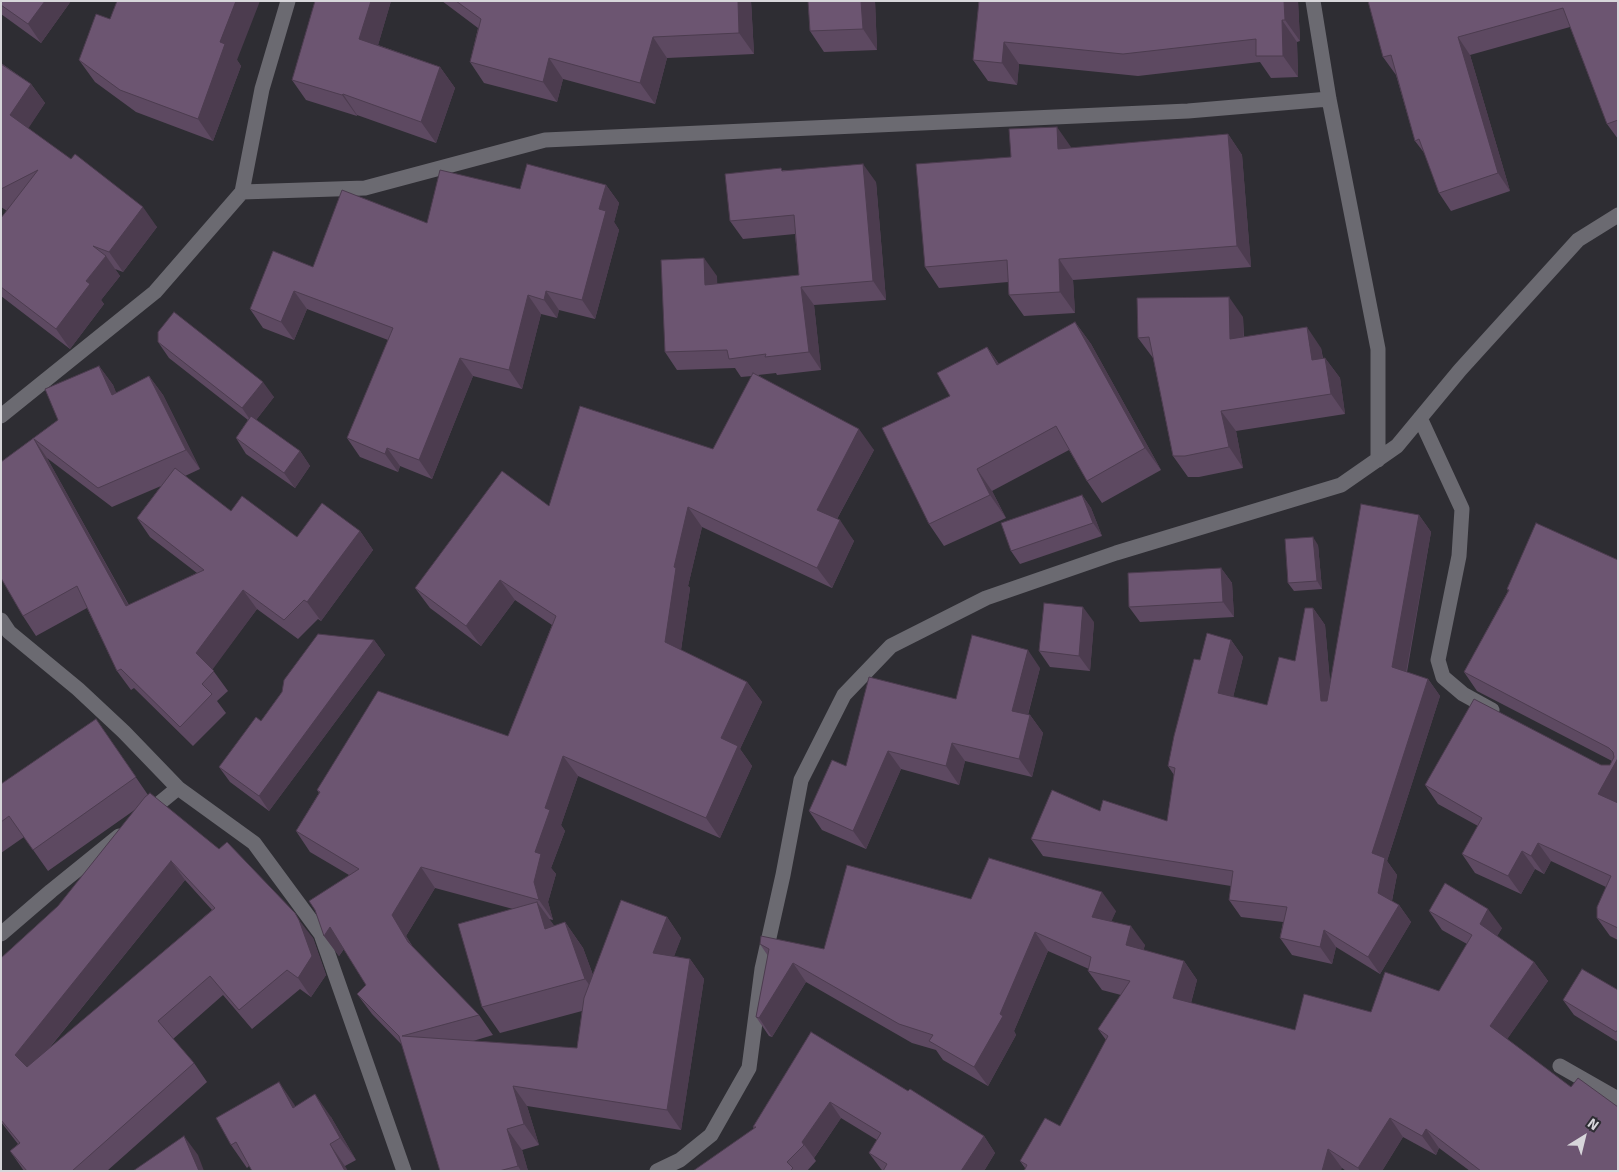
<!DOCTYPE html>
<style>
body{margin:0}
#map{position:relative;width:1619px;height:1172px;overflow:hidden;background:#2e2d33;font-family:Signika,sans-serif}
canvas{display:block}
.frame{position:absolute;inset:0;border:2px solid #d7d6da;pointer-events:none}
.north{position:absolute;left:1559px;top:1112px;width:50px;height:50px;-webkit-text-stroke:4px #2e2d33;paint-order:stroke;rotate:36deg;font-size:14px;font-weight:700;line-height:20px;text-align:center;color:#d7d6da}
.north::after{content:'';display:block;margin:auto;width:18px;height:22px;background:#d7d6da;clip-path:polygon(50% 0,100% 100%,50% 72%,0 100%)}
</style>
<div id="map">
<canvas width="1619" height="1172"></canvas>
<div class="frame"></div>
<div class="north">N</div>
</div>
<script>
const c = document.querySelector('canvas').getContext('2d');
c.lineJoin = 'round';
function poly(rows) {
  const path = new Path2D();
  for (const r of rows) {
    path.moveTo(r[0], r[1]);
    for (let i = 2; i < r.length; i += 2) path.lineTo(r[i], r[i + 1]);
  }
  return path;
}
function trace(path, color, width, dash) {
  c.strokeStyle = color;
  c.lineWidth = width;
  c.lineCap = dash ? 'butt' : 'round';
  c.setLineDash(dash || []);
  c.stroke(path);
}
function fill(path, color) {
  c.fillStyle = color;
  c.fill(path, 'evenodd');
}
trace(poly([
 [1313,1,1329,99,1378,349,1378,460],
 [242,192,262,89,288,1],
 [1,416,155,292,242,192,365,188,545,140,1188,111,1329,99],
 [1420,418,1462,509,1459,556,1438,660,1443,677,1463,694,1492,710],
 [1,620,9,632,78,689,124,732,178,788,254,843,321,934,404,1171],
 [145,815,178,788],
 [1,934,51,891,119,836],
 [1560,1066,1618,1099],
 [657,1171,680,1160,711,1135,749,1068,762,969,783,875,801,780,844,695,891,646,986,598,1116,553,1341,485,1397,446,1460,370,1578,240,1618,215]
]), '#6b6a71', 15);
fill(poly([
 [1,1,71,1,41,43,1,14],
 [315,1,391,1,378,45,440,67,455,88,436,143,357,115,357,116,306,100,292,80],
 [442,1,751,1,754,54,667,58,655,104,563,79,557,102,484,83,470,62,478,28],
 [808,1,875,1,877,50,824,52,810,31],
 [979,1,1298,1,1300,41,1297,42,1298,77,1271,78,1260,62,1138,76,1019,64,1017,85,988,81,973,60],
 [1368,1,1618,1,1618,139,1607,124,1570,27,1470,55,1510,191,1451,211,1439,193,1425,154,1415,141,1396,75,1383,57],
 [110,19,237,60,241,66,213,141,136,112,95,82,79,60],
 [1,63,31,84,45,103,28,128,157,227,123,272,115,269,120,276,101,300,104,304,70,349,1,296,1,218,7,211,1,207],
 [1228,134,1242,155,1251,267,1073,280,1075,313,1024,316,1009,295,1008,282,939,288,925,267,1011,157,1072,148],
 [783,170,876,182,886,300,814,305,821,370,777,375,776,373,758,375,874,450,837,519,854,541,832,588,702,527,688,586,690,588,681,650,747,682,762,702,740,749,752,766,720,838,578,776,561,825,565,831,551,868,556,874,548,902,553,920,549,919,554,926,565,922,583,948,593,975,667,917,681,938,674,956,690,959,704,979,681,1130,527,1106,539,1145,522,1150,528,1171,440,1171,402,1045,372,1014,357,994,366,985,344,949,339,956,324,936,349,875,310,852,296,831,319,793,317,790,508,736,552,625,515,600,481,646,430,608,415,588,549,506,713,449,752,376,741,377,735,368,677,370,665,352,717,276,717,284,799,275,795,234,743,239,730,221],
 [435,888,513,909,482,1007,500,1033,582,1011,577,1048,473,1041,493,1035,479,1015,413,947,406,936],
 [606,185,619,203,614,222,619,230,595,319,559,310,557,318,541,314,522,389,473,376,432,479,400,466,398,472,360,457,347,438,388,340,307,309,294,340,263,328,250,309,313,267,427,223,520,189],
 [1243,317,1244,337,1321,348,1323,358,1325,358,1340,378,1345,414,1236,431,1243,468,1199,477,1188,477,1173,456,1153,358,1138,338],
 [1075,322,1091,344,1161,470,1102,503,1087,481,1069,450,992,491,1006,518,944,546,929,524,950,396,987,347,999,364],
 [158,342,274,397,256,420,300,451,310,466,295,488,246,454,236,438,248,420,169,358],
 [99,366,113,385,116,393,149,376,163,395,200,469,185,476,231,511,297,537,360,531,373,550,321,621,318,619,298,639,257,609,212,669,228,691,217,701,226,713,193,746,134,688,131,690,117,671,87,608,36,636,23,616,1,578,1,462,58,420],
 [47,458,112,507,161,486,137,518,150,537,197,573,129,605],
 [1082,495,1091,508,1102,536,1020,564,1011,551],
 [1419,515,1431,532,1407,672,1428,679,1440,696,1387,861,1397,875,1392,901,1399,905,1411,922,1380,974,1336,947,1332,964,1292,955,1280,938,1283,922,1241,917,1229,900,1231,886,1043,856,1031,839,1100,811,1167,821,1174,775,1168,766,1200,660,1231,640,1243,657,1233,697,1267,705,1295,661,1313,608,1325,625,1330,682],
 [1318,545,1322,589,1294,591,1288,583],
 [1618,560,1616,802,1618,803,1618,940,1610,936,1597,918,1606,887,1551,861,1544,874,1535,869,1521,894,1475,873,1462,854,1478,826,1438,804,1425,785,1601,765,1610,765,1612,761,1477,691,1464,672,1508,591,1507,589],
 [1221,568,1232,583,1234,617,1140,622,1129,607],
 [1094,622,1090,671,1050,667,1039,651],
 [374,640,385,655,269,811,230,782,219,767,261,721,282,692],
 [1040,668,1028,715,1030,715,1043,733,1032,777,965,761,959,785,901,769,866,849,822,830,809,811,846,766,956,699],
 [96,719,148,795,313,938,326,975,311,997,300,989,252,1029,223,995,173,1039,194,1063,207,1082,107,1171,24,1171,10,1151,18,1144,1,1122,1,958,58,906,136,809,48,871,24,837,1,853,1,784],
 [185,880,212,910,47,1051],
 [971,899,1116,911,1111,921,1145,945,1143,950,1184,961,1197,980,1191,1003,1295,1030,1371,1012,1439,991,1467,944,1442,930,1429,911,1502,928,1497,936,1534,962,1548,981,1507,1039,1618,1171,1470,1171,1439,1148,1436,1155,1403,1137,1382,1171,1346,1171,1342,1168,1025,1168,1020,1161,1060,1126,1106,1040,1098,1029,1121,995,1102,990,1088,971,1089,969,1048,951,1014,1031,1016,1035,988,1086,943,1060,936,1050,912,1043,806,982,772,1037,769,1036,756,1017,768,956,760,944,824,949],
 [1618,990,1618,1042,1574,1015,1563,1000],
 [811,1032,908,1091,984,1136,995,1153,984,1171,883,1171,881,1169,869,1153,877,1140,841,1118,814,1158,816,1161,807,1171,693,1171,754,1129,753,1127],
 [295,1106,331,1117,356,1160,345,1166,249,1166,247,1168,231,1145]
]), '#5d4961');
fill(poly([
 [45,1,71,1,41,43,28,24],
 [236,1,260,1,237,60,241,66,213,141,198,119,220,42],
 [371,1,391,1,374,59,359,39],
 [738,1,751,1,754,54,739,33],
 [861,1,875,1,877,50,863,29],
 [1284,1,1298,1,1300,41,1285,20],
 [1282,20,1297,42,1298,77,1283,56],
 [653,37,667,58,655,104,640,83],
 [1458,37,1470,55,1510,191,1498,173],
 [1004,42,1019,64,1017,85,1002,63],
 [549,58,563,79,557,102,543,82],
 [440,67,455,88,436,143,421,122],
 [31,84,45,103,24,135,10,115],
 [343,94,357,115,357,116,342,95],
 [1057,127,1071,147,1073,170,1058,149],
 [1228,134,1242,155,1251,267,1237,246],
 [863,164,876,182,886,300,873,281],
 [606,185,619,203,614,222,619,230,595,319,582,300,599,209],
 [143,207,157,227,123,272,109,252],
 [106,256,120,276,101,300,104,304,70,349,56,329,86,281],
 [704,258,717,276,718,303,705,285],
 [1059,259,1073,280,1075,313,1060,292],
 [801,287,814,305,821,370,809,352],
 [294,291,307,309,294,340,281,322],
 [546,291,559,310,557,318,544,300],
 [528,295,541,314,522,389,509,370],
 [1229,297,1243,317,1244,360,1230,339],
 [1075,322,1091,344,1161,470,1145,448],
 [1307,327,1321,348,1326,380,1312,360],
 [987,347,1002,369,997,365],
 [460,358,473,376,432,479,419,460],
 [1325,358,1340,378,1345,414,1331,394],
 [99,366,113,385,125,414,112,395],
 [149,376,163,395,200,469,186,450],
 [263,382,274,397,253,424,242,408],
 [1221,411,1236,431,1243,468,1229,447],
 [859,429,874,450,831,530,817,510],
 [34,439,47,458,140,626,126,606],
 [387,448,400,466,398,472,385,454],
 [300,451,310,466,295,488,284,473],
 [977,469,992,491,1006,518,990,495],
 [1082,495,1091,508,1102,536,1093,523],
 [688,507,702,527,688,586,690,588,679,663,665,642,674,567],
 [1419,515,1431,532,1404,684,1392,667],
 [840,520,854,541,832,588,817,568],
 [360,531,373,550,321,621,307,602],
 [1313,537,1318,545,1322,589,1317,581],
 [1221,568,1232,583,1234,617,1223,602],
 [500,580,515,600,481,646,466,626],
 [243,590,257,609,210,673,196,653],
 [1083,607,1094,622,1090,671,1079,656],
 [1313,608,1325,625,1333,718,1321,701],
 [374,640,385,655,269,811,259,796],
 [1231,640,1243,657,1230,710,1218,693],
 [1028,650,1040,668,1024,729,1012,711],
 [1428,679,1440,696,1387,861,1397,875,1390,910,1378,893,1372,853],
 [747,682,762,702,740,749,752,766,720,838,706,818,721,738],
 [1030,715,1043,733,1032,777,1019,759],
 [952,743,965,761,959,785,946,766],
 [888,751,901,769,866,849,853,831],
 [563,756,578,776,561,825,565,831,551,868,556,874,548,902,553,920,539,900,534,882,535,852,545,808],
 [1618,758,1618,800,1611,812,1598,794],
 [1538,843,1551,861,1544,874,1531,856],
 [1522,851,1535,869,1521,894,1508,876],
 [171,861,185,880,28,1074,15,1055],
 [421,867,435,888,406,936,422,962,408,942,392,915],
 [1102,892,1116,911,1105,936,1092,917],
 [537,902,556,928,545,929],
 [1399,905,1411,922,1380,974,1368,957],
 [1488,909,1502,928,1493,943,1480,924],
 [667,917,681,938,668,973,653,953],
 [299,920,313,938,326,975,311,997,298,978],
 [565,922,583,948,604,1005,585,979],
 [1131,926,1145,945,1140,964,1126,945],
 [330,927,345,947,339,956,324,936],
 [1324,930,1336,947,1332,964,1320,947],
 [1035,932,1048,951,1014,1031,1016,1035,988,1086,974,1067,1000,1014],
 [690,959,704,979,681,1130,667,1110],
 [1184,961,1197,980,1187,1017,1173,998],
 [1534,962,1548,981,1503,1045,1490,1026],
 [793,963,806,982,772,1037,759,1018],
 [279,1082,294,1104,309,1130,293,1108],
 [513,1086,527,1106,539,1145,524,1124],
 [315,1094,331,1117,356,1160,340,1138],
 [830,1102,841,1118,814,1158,802,1142],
 [1390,1118,1403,1137,1382,1171,1360,1171,1358,1168],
 [507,1129,522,1150,528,1171,521,1171,518,1166],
 [1426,1129,1439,1148,1436,1155,1422,1136],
 [184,1136,198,1155,204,1171,199,1171],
 [984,1136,995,1153,984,1171,961,1171],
 [330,1144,345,1166,348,1171,345,1171],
 [1328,1149,1342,1168,1341,1171,1322,1171]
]), '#4c3c4f');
const building = poly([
 [1,1,45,1,28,24,1,5,1,1],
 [117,1,236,1,220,42,225,44,198,119,120,90,79,60,96,14,110,19,117,1],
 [315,1,371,1,359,39,440,67,421,122,343,94,342,95,292,80,315,1],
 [456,1,738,1,739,33,653,37,640,83,549,58,543,82,470,62,481,19,456,1],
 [808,1,861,1,863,29,810,31,808,1],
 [979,1,1284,1,1285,20,1282,20,1283,56,1256,56,1256,39,1123,54,1004,42,1002,63,973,60,979,1],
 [1368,1,1618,1,1618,120,1607,124,1563,8,1458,37,1498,173,1439,193,1419,139,1415,141,1391,55,1383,57,1368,1],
 [1,64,31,84,10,115,71,159,75,154,143,207,109,252,93,246,106,256,86,281,90,284,56,329,1,287,1,218,38,170,1,189,1,64],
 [1057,127,1058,149,1228,134,1237,246,1059,259,1060,292,1009,295,1007,260,925,267,916,164,1011,157,1009,129,1057,127],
 [527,164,606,185,599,209,606,211,582,300,546,291,544,300,528,295,509,370,460,358,419,460,387,448,385,454,347,438,393,328,294,291,281,322,250,309,273,251,313,267,342,190,427,223,440,170,520,189,527,164],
 [863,164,873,281,801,287,809,352,765,357,766,354,729,359,727,350,665,352,661,260,704,258,705,285,799,275,794,215,730,221,725,174,781,168,782,171,863,164],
 [1229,297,1230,339,1307,327,1312,360,1325,358,1331,394,1221,411,1229,447,1185,456,1173,456,1149,337,1138,338,1137,298,1229,297],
 [174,312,263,382,242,408,158,342,158,332,174,312],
 [1075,322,1145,448,1087,481,1056,426,977,469,990,495,929,524,882,428,950,396,937,373,987,347,997,365,1075,322],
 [99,366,112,395,149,376,186,450,98,488,34,439,126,606,204,570,137,518,175,468,231,511,242,496,297,537,322,503,360,531,307,602,304,600,284,620,243,590,196,653,214,671,202,684,212,694,180,727,121,669,117,671,77,586,23,616,1,578,1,462,58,420,45,389,99,366],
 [753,373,859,429,817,510,840,520,817,568,688,507,674,567,676,568,665,642,747,682,721,738,738,746,706,818,563,756,545,808,550,810,535,852,541,854,534,882,539,900,421,867,392,915,408,942,479,1015,402,1036,577,1048,584,998,621,900,667,917,653,953,690,959,667,1110,513,1086,524,1124,507,1129,518,1166,499,1171,440,1171,399,1036,357,994,366,985,330,927,324,936,315,910,309,901,359,869,296,831,320,792,317,790,378,691,508,736,556,616,500,580,466,626,415,588,502,471,549,506,580,406,713,449,753,373],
 [251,416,300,451,284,473,236,438,251,416],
 [1082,495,1093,523,1011,551,1001,523,1082,495],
 [1361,504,1419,515,1392,667,1428,679,1372,853,1385,858,1378,893,1399,905,1368,957,1324,930,1320,947,1280,938,1287,907,1229,900,1233,871,1031,839,1052,790,1100,811,1103,800,1167,821,1175,768,1168,766,1174,736,1194,659,1200,660,1207,633,1231,640,1218,693,1267,705,1279,657,1295,661,1305,608,1313,608,1321,701,1327,701,1361,504],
 [1536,523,1618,560,1618,758,1598,794,1618,803,1618,928,1597,918,1597,907,1611,876,1538,843,1531,856,1522,851,1508,876,1462,854,1482,818,1425,785,1474,699,1601,765,1610,765,1614,757,1613,752,1609,748,1464,672,1509,590,1507,589,1536,523],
 [1313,537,1317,581,1288,583,1285,539,1313,537],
 [1221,568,1223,602,1129,607,1128,573,1221,568],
 [1044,603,1083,607,1079,656,1039,651,1044,603],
 [318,634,374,640,259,796,219,767,256,717,261,721,282,692,284,680,318,634],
 [972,635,1028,650,1012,711,1030,715,1019,759,952,743,946,766,888,751,853,831,809,811,832,760,846,766,869,677,956,699,972,635],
 [96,719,136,777,33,850,9,816,1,822,1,784,96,719],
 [150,793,219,849,227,842,295,913,299,920,312,956,298,978,287,970,239,1010,210,976,158,1021,194,1063,72,1171,27,1171,10,1151,20,1143,1,1120,1,958,58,906,145,797,150,793],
 [171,861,215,908,27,1067,15,1055,171,861],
 [989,858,1102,892,1092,917,1131,926,1126,945,1184,961,1173,998,1295,1030,1304,994,1371,1012,1385,972,1439,991,1472,935,1429,911,1445,883,1488,909,1480,924,1534,962,1490,1026,1571,1087,1578,1078,1618,1107,1618,1171,1481,1171,1426,1129,1422,1136,1390,1118,1358,1168,1328,1149,1322,1171,1024,1171,1027,1165,1020,1161,1045,1118,1060,1126,1108,1036,1098,1029,1130,981,1088,971,1091,957,1035,932,1000,1014,1003,1016,974,1067,929,1041,933,1035,899,1024,793,963,759,1018,756,1017,769,949,760,944,761,936,824,949,847,865,971,899,989,858],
 [537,902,545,929,565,922,585,979,482,1007,458,924,537,902],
 [1582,969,1618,990,1618,1029,1616,1032,1563,1000,1582,969],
 [811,1032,908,1091,910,1089,984,1136,961,1171,883,1171,887,1164,869,1153,881,1133,830,1102,802,1142,804,1145,787,1162,793,1168,790,1171,693,1171,756,1127,753,1127,811,1032],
 [279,1082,293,1108,315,1094,340,1138,330,1144,345,1171,252,1171,236,1142,231,1145,216,1118,279,1082],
 [184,1136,199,1171,133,1171,184,1136]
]);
fill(building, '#6c5571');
trace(building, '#4c3c4f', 1);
</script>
